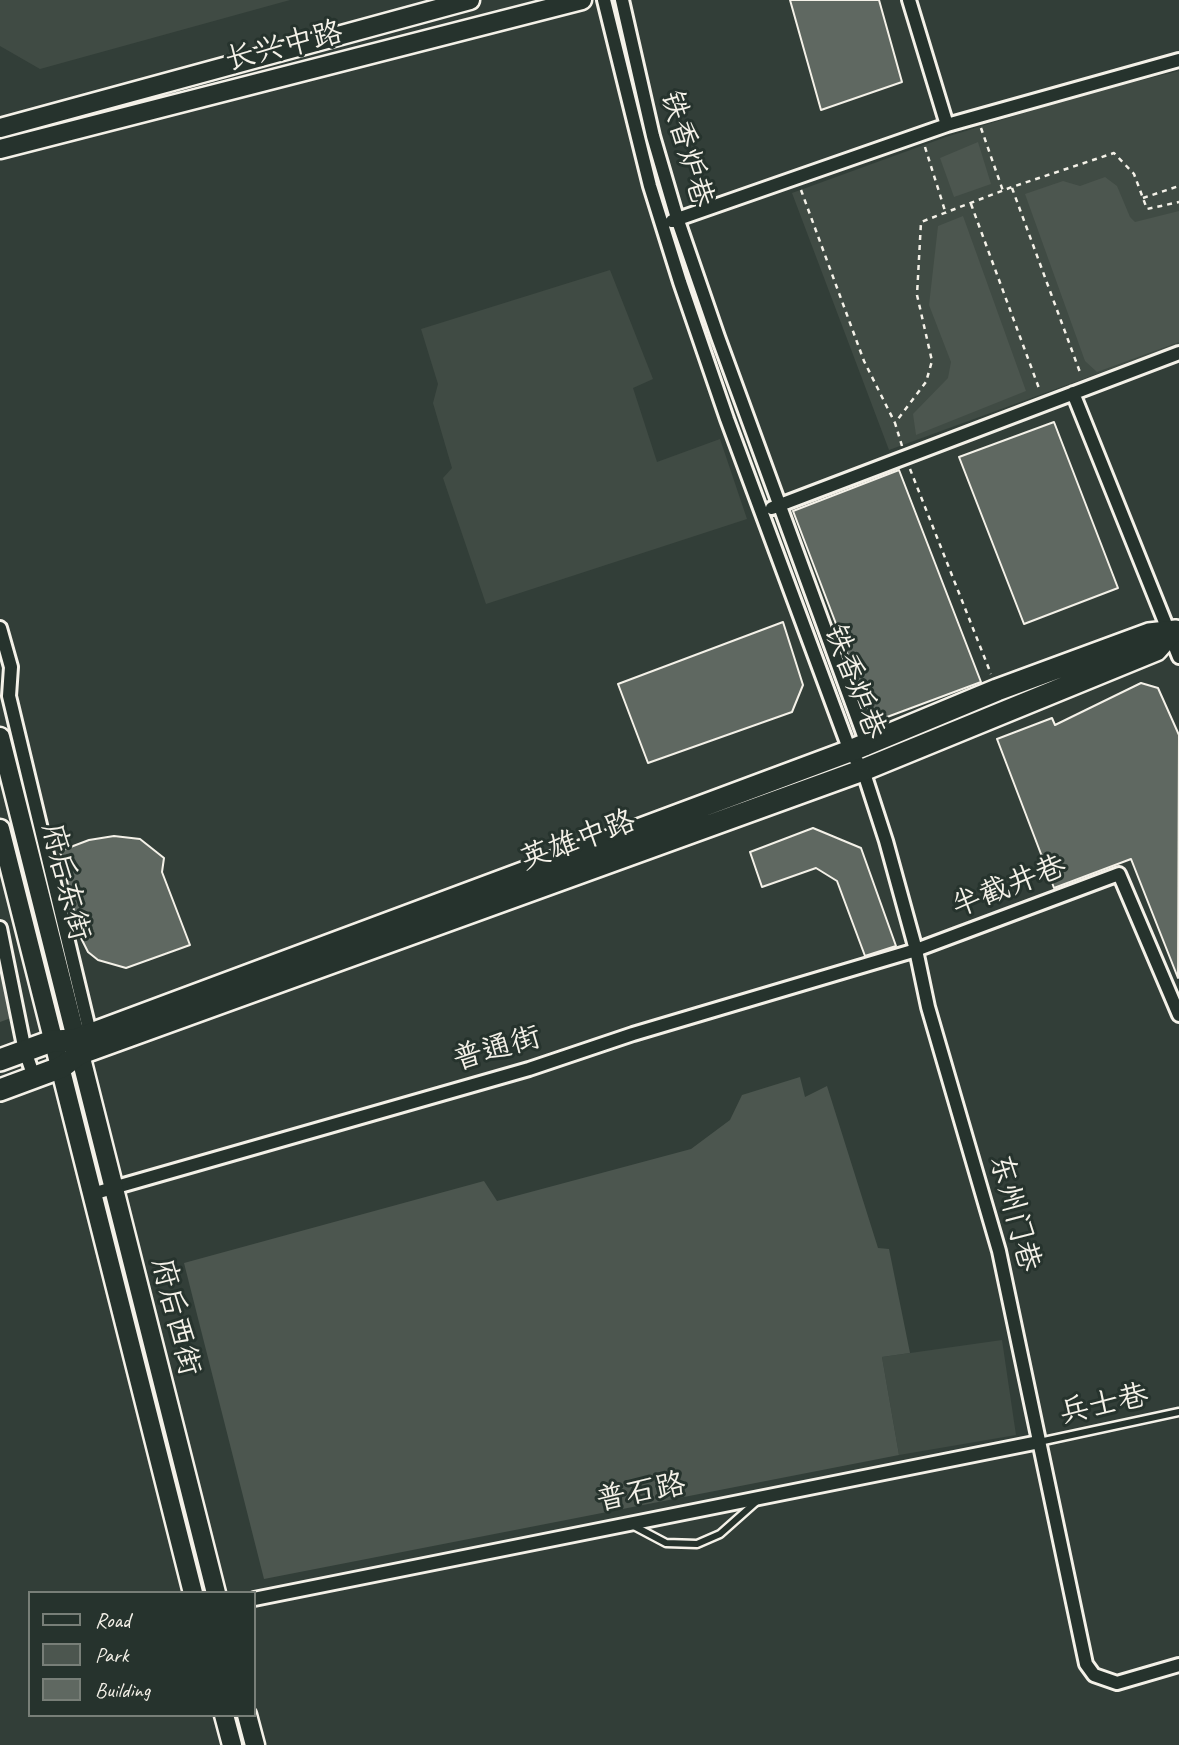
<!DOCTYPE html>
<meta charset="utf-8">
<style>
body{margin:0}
#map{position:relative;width:1179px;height:1745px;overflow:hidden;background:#323e38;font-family:Caveat,sans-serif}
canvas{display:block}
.legend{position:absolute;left:28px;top:1591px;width:228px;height:126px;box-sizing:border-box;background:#26332d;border:2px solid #787f78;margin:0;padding:9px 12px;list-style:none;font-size:21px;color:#f4f1e8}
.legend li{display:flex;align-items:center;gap:14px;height:35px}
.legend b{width:35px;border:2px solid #787f78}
</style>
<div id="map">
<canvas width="1179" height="1745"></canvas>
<ul class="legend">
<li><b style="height:9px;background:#26332d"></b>Road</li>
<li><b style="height:19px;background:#4c564f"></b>Park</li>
<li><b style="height:19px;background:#5f6861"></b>Building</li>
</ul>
</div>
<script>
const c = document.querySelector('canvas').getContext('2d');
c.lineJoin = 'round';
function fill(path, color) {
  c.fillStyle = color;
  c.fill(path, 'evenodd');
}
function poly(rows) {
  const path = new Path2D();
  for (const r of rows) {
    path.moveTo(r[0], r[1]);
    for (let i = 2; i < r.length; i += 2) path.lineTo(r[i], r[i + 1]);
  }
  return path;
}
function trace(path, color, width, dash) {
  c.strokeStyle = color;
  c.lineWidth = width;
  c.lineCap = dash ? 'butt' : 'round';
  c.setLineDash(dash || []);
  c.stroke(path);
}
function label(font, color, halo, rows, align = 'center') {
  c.font = font + ' Caveat,"LXGW WenKai TC",sans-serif';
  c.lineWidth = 6;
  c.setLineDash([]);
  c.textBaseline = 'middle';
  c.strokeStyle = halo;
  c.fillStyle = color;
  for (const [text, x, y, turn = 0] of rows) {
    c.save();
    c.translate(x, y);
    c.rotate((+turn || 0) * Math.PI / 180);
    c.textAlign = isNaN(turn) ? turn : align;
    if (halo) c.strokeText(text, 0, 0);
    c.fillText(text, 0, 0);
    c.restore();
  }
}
fill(poly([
 [0,0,290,0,40,69,0,46],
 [1179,71,1179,344,889,450,792,193,946,137,1089,93],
 [610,270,653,379,633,388,657,462,720,439,747,519,486,604,443,478,452,468,433,403,438,384,421,329],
 [1002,1340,1016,1435,899,1455,882,1357]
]), '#404b44');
fill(poly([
 [978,142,991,184,954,197,940,158],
 [1105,177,1117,186,1130,217,1135,222,1179,211,1179,342,1097,372,1085,361,1025,194,1063,181,1080,186],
 [963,216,1026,391,916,435,913,414,948,378,951,362,929,305,938,226],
 [0,967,11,1018,0,1022],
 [800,1077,805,1097,827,1086,878,1248,889,1249,910,1353,882,1357,899,1455,264,1579,184,1263,484,1181,497,1201,691,1149,730,1120,742,1095]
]), '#4c564f');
const building = poly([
 [790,0,879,0,902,82,821,110,790,0],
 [1054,422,1118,588,1024,624,959,457,1054,422],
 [899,470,981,682,879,720,868,708,793,511,899,470],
 [783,622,803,685,792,712,648,763,618,684,783,622],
 [1141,683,1158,688,1179,735,1178,978,1131,859,1054,888,997,739,1052,718,1055,725,1141,683],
 [813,828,861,848,896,946,865,956,837,881,816,868,762,887,750,852,813,828],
 [114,836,140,839,164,858,162,872,190,945,126,968,98,960,88,952,80,936,60,851,89,840,114,836]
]);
fill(building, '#5f6861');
trace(building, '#f4f1e8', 2);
const lane = poly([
 [1039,1442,1179,1412],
 [632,1525,666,1543,697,1544,720,1534,756,1502]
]);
const street = poly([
 [604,0,650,186,680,282,727,419,850,751,863,770,886,841,916,950,928,1007,999,1251,1086,1664,1094,1675,1117,1683,1179,1665],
 [622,0,653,136,677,218,718,337,867,744,866,749],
 [909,0,947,125],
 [672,221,947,125,1179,60],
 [1073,393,1179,657],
 [772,508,1179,353],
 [0,628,11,667,9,696,90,1033],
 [0,928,25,1051,34,1077],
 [92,1194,529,1069,633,1034,916,950,1119,874,1179,1015],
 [254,1599,1039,1442]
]);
const secondary = poly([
 [0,128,470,0],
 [0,149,582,0],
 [0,737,216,1593],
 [0,829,193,1593],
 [224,1715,232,1745],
 [247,1715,255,1745]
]);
const primary = poly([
 [0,1060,52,1041,75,1040,850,751,997,690,1149,634,1176,631],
 [0,1090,62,1067,79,1054,863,770,1156,650,1170,634]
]);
trace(lane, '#f4f1e8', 11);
trace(street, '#f4f1e8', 18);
trace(secondary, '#f4f1e8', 23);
trace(primary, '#f4f1e8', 26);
trace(poly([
 [981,128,1003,191],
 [925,147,946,214],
 [1012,188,1081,375],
 [801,190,864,361,895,423],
 [1143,198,1179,186],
 [971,204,1040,391],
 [902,446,895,423,926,382,932,361,917,295,921,222,1012,187,1114,153,1134,174,1147,209,1179,202],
 [910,469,991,674]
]), '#f4f1e8', 2.5, [5, 5]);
trace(lane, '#26332d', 6);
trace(street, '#26332d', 12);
trace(secondary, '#26332d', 18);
trace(primary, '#26332d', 21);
label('30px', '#f4f1e8', '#26332d', [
 ["长兴中路",284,47,-14],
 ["铁香炉巷",686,149,74],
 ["铁香炉巷",854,682,69],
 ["英雄中路",578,841,-20],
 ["府后东街",65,882,76],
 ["半截井巷",1009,887,-21],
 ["普通街",497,1049,-16],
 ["东州门巷",1014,1213,75],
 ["府后西街",175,1317,76],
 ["兵士巷",1104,1405,-12],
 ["普石路",641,1493,-11]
]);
</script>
